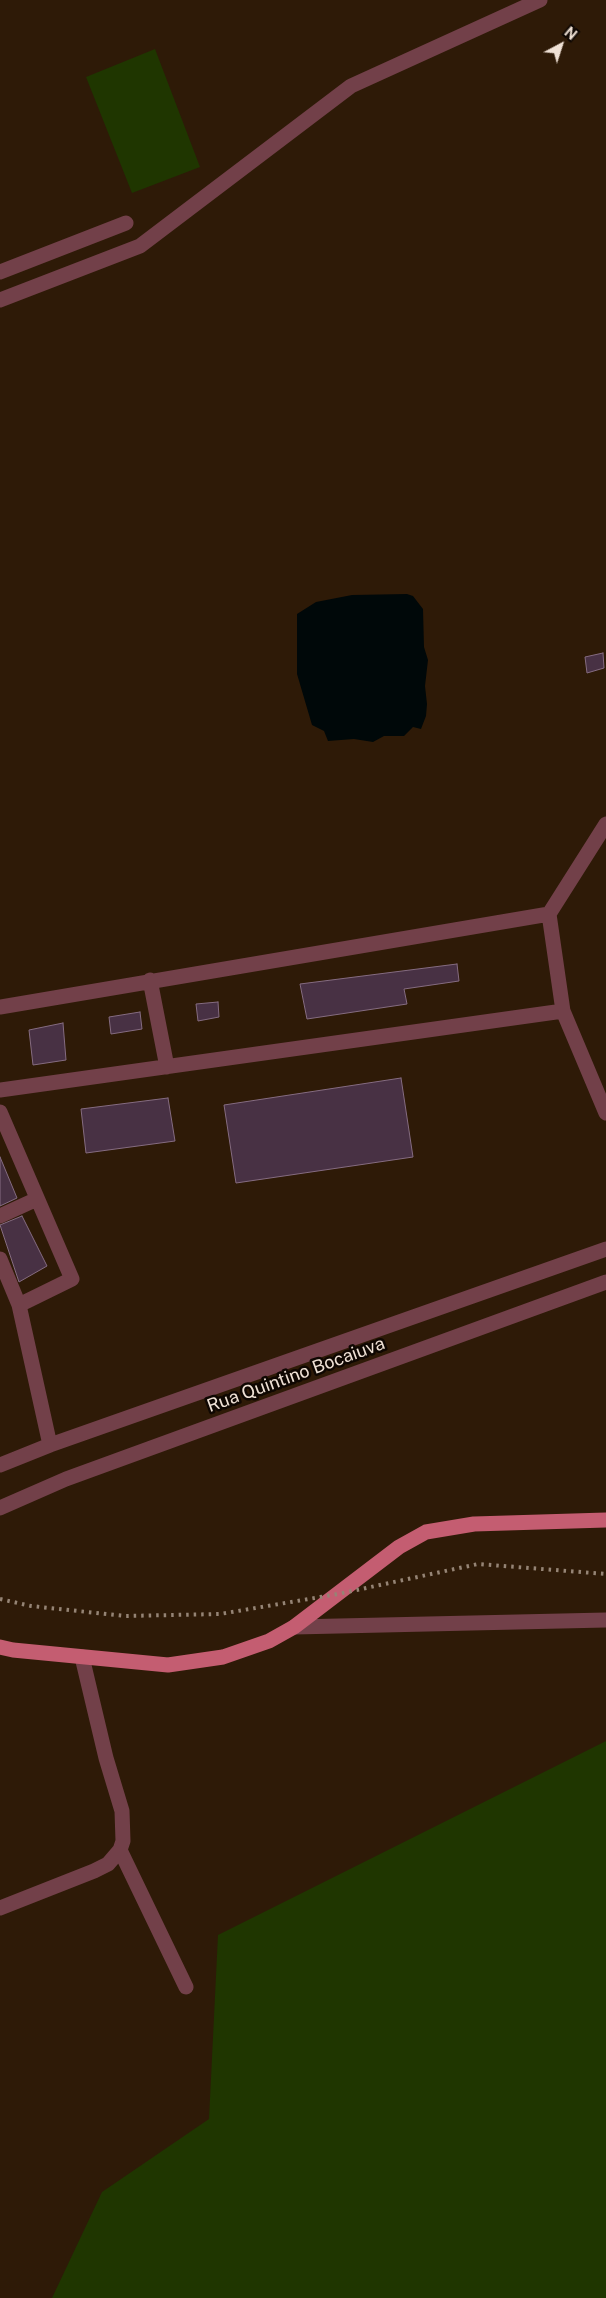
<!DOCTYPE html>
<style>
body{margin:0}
#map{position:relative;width:606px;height:2298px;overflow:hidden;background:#2e1a07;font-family:"Public Sans",sans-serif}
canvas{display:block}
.north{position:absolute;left:536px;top:20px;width:50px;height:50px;-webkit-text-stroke:4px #0f0702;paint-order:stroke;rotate:40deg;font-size:14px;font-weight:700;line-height:20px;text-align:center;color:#efe1d5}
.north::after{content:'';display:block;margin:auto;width:18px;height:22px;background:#efe1d5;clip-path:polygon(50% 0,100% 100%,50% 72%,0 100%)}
</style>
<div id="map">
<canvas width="606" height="2298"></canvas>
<div class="north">N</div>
</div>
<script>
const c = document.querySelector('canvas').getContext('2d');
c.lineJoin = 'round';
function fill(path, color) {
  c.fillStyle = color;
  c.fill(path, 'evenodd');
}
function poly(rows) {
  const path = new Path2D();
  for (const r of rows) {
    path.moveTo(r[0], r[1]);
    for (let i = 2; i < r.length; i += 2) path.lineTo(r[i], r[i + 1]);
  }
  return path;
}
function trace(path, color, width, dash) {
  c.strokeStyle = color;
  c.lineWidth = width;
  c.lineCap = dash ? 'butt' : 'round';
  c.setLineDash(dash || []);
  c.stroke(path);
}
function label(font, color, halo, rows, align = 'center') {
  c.font = font + ' "Public Sans",sans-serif';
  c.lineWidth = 5;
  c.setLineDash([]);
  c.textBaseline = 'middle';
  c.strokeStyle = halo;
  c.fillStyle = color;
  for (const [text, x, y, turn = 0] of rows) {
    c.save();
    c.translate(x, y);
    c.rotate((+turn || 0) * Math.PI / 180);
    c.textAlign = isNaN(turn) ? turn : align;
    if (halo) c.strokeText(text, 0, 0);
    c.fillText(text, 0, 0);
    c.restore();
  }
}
fill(poly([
 [155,49,200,167,132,193,86,77],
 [606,1741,606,2298,52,2298,102,2192,209,2119,218,1935]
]), '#1f3600');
fill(poly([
 [407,594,413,596,423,609,424,647,428,660,425,686,427,704,426,716,421,729,413,727,404,736,384,736,373,742,354,739,328,741,324,731,312,725,297,674,297,614,316,602,352,595]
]), '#000809');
const building = poly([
 [603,653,604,668,587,673,585,657,603,653],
 [457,964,459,981,404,989,407,1004,307,1019,300,984,457,964],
 [218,1002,219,1017,198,1021,196,1004,218,1002],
 [140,1012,142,1029,111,1034,109,1017,140,1012],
 [63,1023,66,1060,33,1065,29,1030,63,1023],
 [401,1078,413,1157,236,1183,224,1105,401,1078],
 [168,1098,175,1141,86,1153,81,1109,168,1098],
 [0,1157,17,1198,0,1206,0,1157],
 [22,1216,47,1266,19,1282,0,1225,22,1216]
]);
fill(building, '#483144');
trace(building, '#856c81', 1);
trace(poly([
 [0,272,126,223],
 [0,300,140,246,351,86,540,0],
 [549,914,563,1011,606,1113],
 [150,980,167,1067],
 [0,1007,549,914,606,824],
 [0,1090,563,1011],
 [0,1112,72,1279,19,1305,0,1259],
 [0,1216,37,1199],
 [50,1445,606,1249],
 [0,1465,50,1445,19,1305],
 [0,1508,66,1479,606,1282],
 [294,1627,606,1620],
 [120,1850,186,1987],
 [0,1908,94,1871,108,1864,120,1850,123,1841,122,1811,106,1758,82,1657]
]), '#724049', 15);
trace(poly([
 [0,1647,13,1650,168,1665,223,1657,269,1641,294,1627,399,1547,426,1532,474,1524,606,1520]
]), '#c45d71', 15);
trace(poly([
 [0,1599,31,1606,125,1616,220,1614,338,1594,478,1564,606,1574]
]), '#958475', 4, [2.5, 5]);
label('18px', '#efe1d5', '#0f0702', [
 ["Rua Quintino Bocaiuva",296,1375,-20]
]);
</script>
